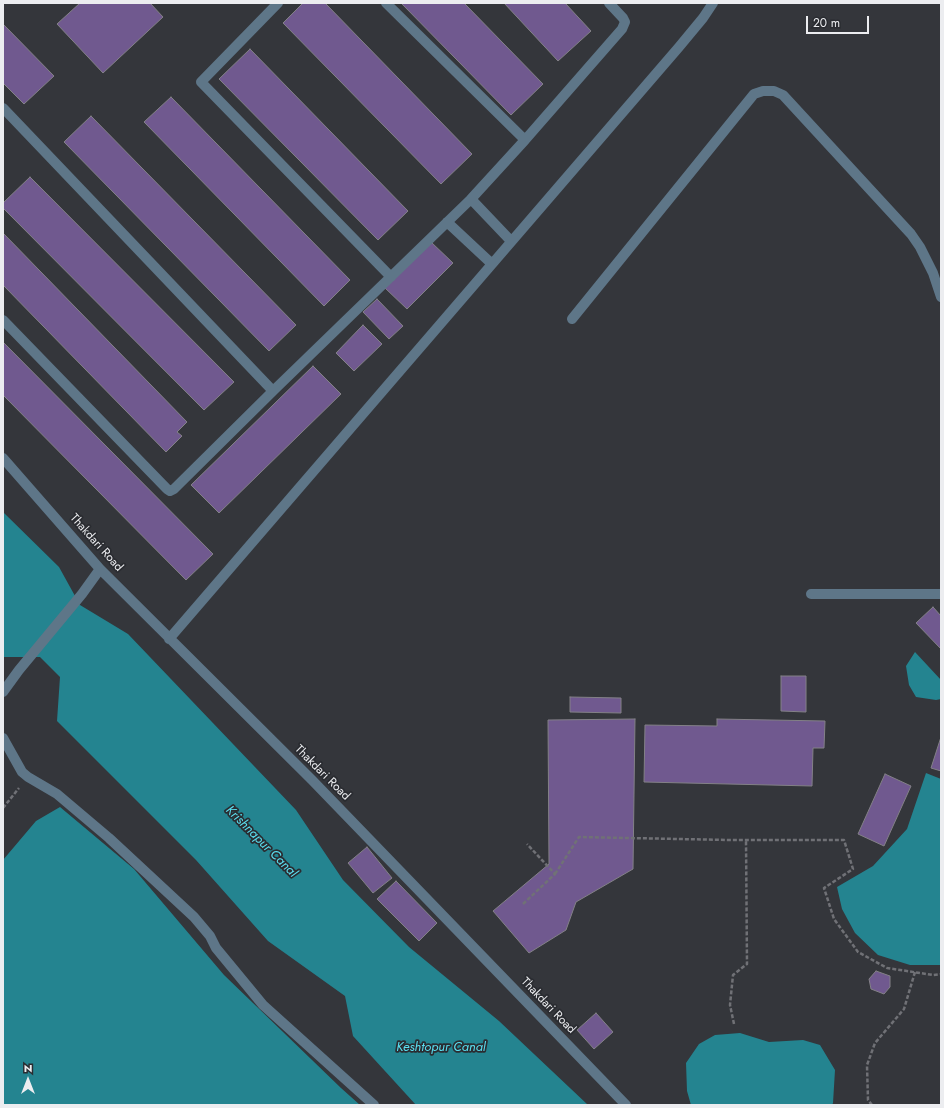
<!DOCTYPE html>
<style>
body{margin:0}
#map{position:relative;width:944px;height:1108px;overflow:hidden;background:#34363b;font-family:Jost,sans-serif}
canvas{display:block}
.frame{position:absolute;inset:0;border:4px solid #ecedf0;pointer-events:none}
.north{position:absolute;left:8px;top:1060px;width:40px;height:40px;-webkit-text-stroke:3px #2a2c31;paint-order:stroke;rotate:0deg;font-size:11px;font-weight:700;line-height:16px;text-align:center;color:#ecedf0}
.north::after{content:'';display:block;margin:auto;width:14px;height:18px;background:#ecedf0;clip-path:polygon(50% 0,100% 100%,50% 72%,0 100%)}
.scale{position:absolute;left:806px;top:16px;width:63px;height:18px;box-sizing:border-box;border:2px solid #ecedf0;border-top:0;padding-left:5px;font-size:12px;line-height:14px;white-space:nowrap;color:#ecedf0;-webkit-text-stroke:3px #2a2c31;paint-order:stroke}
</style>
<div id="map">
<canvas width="944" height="1108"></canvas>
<div class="frame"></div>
<div class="north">N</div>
<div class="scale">20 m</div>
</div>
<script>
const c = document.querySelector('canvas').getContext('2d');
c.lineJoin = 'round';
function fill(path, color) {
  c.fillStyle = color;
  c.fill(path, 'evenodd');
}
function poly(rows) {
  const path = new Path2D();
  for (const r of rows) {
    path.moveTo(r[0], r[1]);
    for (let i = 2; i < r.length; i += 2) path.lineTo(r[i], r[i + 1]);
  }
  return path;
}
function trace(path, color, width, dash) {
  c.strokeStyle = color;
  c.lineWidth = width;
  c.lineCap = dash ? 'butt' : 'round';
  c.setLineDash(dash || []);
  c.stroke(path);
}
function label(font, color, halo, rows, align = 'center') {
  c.font = font + ' Jost,sans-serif';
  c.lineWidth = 3.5;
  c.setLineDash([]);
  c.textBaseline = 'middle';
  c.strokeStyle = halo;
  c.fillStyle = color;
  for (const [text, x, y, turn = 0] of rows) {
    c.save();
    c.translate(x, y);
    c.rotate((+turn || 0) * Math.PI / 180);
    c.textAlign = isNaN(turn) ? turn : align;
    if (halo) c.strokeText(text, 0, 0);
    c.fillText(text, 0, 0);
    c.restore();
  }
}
fill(poly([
 [3,512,59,567,80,605,128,634,296,810,343,880,409,947,499,1021,588,1105,416,1105,353,1036,345,996,268,941,196,860,57,721,60,677,40,657,3,657],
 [915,652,941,680,941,699,936,700,916,697,909,685,906,666],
 [926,773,941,779,941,965,910,965,878,955,855,933,842,909,837,887,873,866,907,829],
 [60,807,134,869,224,975,341,1088,360,1105,3,1105,3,860,36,821],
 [740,1033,769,1042,803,1040,820,1045,835,1070,833,1103,832,1105,691,1105,687,1091,686,1063,699,1044,715,1035]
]), '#248490');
const building = poly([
 [80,3,150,3,163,17,103,73,57,24,80,3],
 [303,3,325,3,472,154,441,184,283,23,303,3],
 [401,3,464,3,543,84,511,115,401,3],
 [504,3,565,3,591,31,558,61,504,3],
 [3,24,54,76,24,104,3,83,3,24],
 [250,49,408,211,378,240,219,79,250,49],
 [171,97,350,280,324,306,144,122,171,97],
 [91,116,296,325,269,351,64,142,91,116],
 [30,177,234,382,204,410,3,208,3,203,30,177],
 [3,233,187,422,177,432,182,436,166,452,3,285,3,233],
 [431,242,453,263,407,309,385,288,431,242],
 [377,299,403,326,389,339,363,312,377,299],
 [363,325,382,344,354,371,336,353,363,325],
 [3,342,213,554,186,580,3,395,3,342],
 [313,366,341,394,219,513,191,485,313,366],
 [933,607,941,616,941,649,916,623,933,607],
 [781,676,806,676,806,712,781,711,781,676],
 [570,697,621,698,621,713,570,712,570,697],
 [635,719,633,869,576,902,566,930,529,953,493,911,549,864,548,720,635,719],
 [717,719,825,721,824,748,813,748,812,786,644,782,645,725,717,726,717,719],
 [941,737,941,771,931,768,941,737],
 [885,774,911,786,884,846,858,834,885,774],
 [367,847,392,878,373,893,348,863,367,847],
 [396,881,437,923,419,941,377,899,396,881],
 [876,971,890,976,890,987,884,994,871,989,869,979,876,971],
 [596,1013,613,1032,594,1049,577,1030,596,1013]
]);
fill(building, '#70598f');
trace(building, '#838187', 1);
trace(poly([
 [3,808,19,788],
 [555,874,579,837,728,840,844,840,853,869,824,888,834,919,858,952,887,968,933,975,941,974],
 [523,904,555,874,527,844],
 [734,1024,730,1005,733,975,747,964,746,840],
 [872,1105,868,1100,867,1065,875,1043,904,1009,915,972]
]), '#707176', 2.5, [4, 2]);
trace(poly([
 [278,3,201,82,391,277],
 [386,3,525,140,471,199],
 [3,108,273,391,471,199,511,241],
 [525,140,622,29,625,22,623,18,609,3],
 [447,222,492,264],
 [572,319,754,94,763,91,774,91,783,95,911,234,920,247,933,273,941,297],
 [3,320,167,489,170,491,174,489,273,391],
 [3,458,100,569,312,780,626,1105],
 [811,594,941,594],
 [169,639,679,47,703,18,713,3],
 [3,692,19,670,82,594,100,569],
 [3,738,22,772,28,777,57,794,109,838,194,917,210,936,216,948,263,1005,374,1105]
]), '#5e7688', 10);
label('12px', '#ecedf0', '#2a2c31', [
 ["Thakdari Road",96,543,48],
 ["Thakdari Road",322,773,45],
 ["Thakdari Road",548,1006,46]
]);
label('italic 13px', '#5be0f1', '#2a2c31', [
 ["Krishnapur Canal",261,842,45],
 ["Keshtopur Canal",441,1048]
]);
</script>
